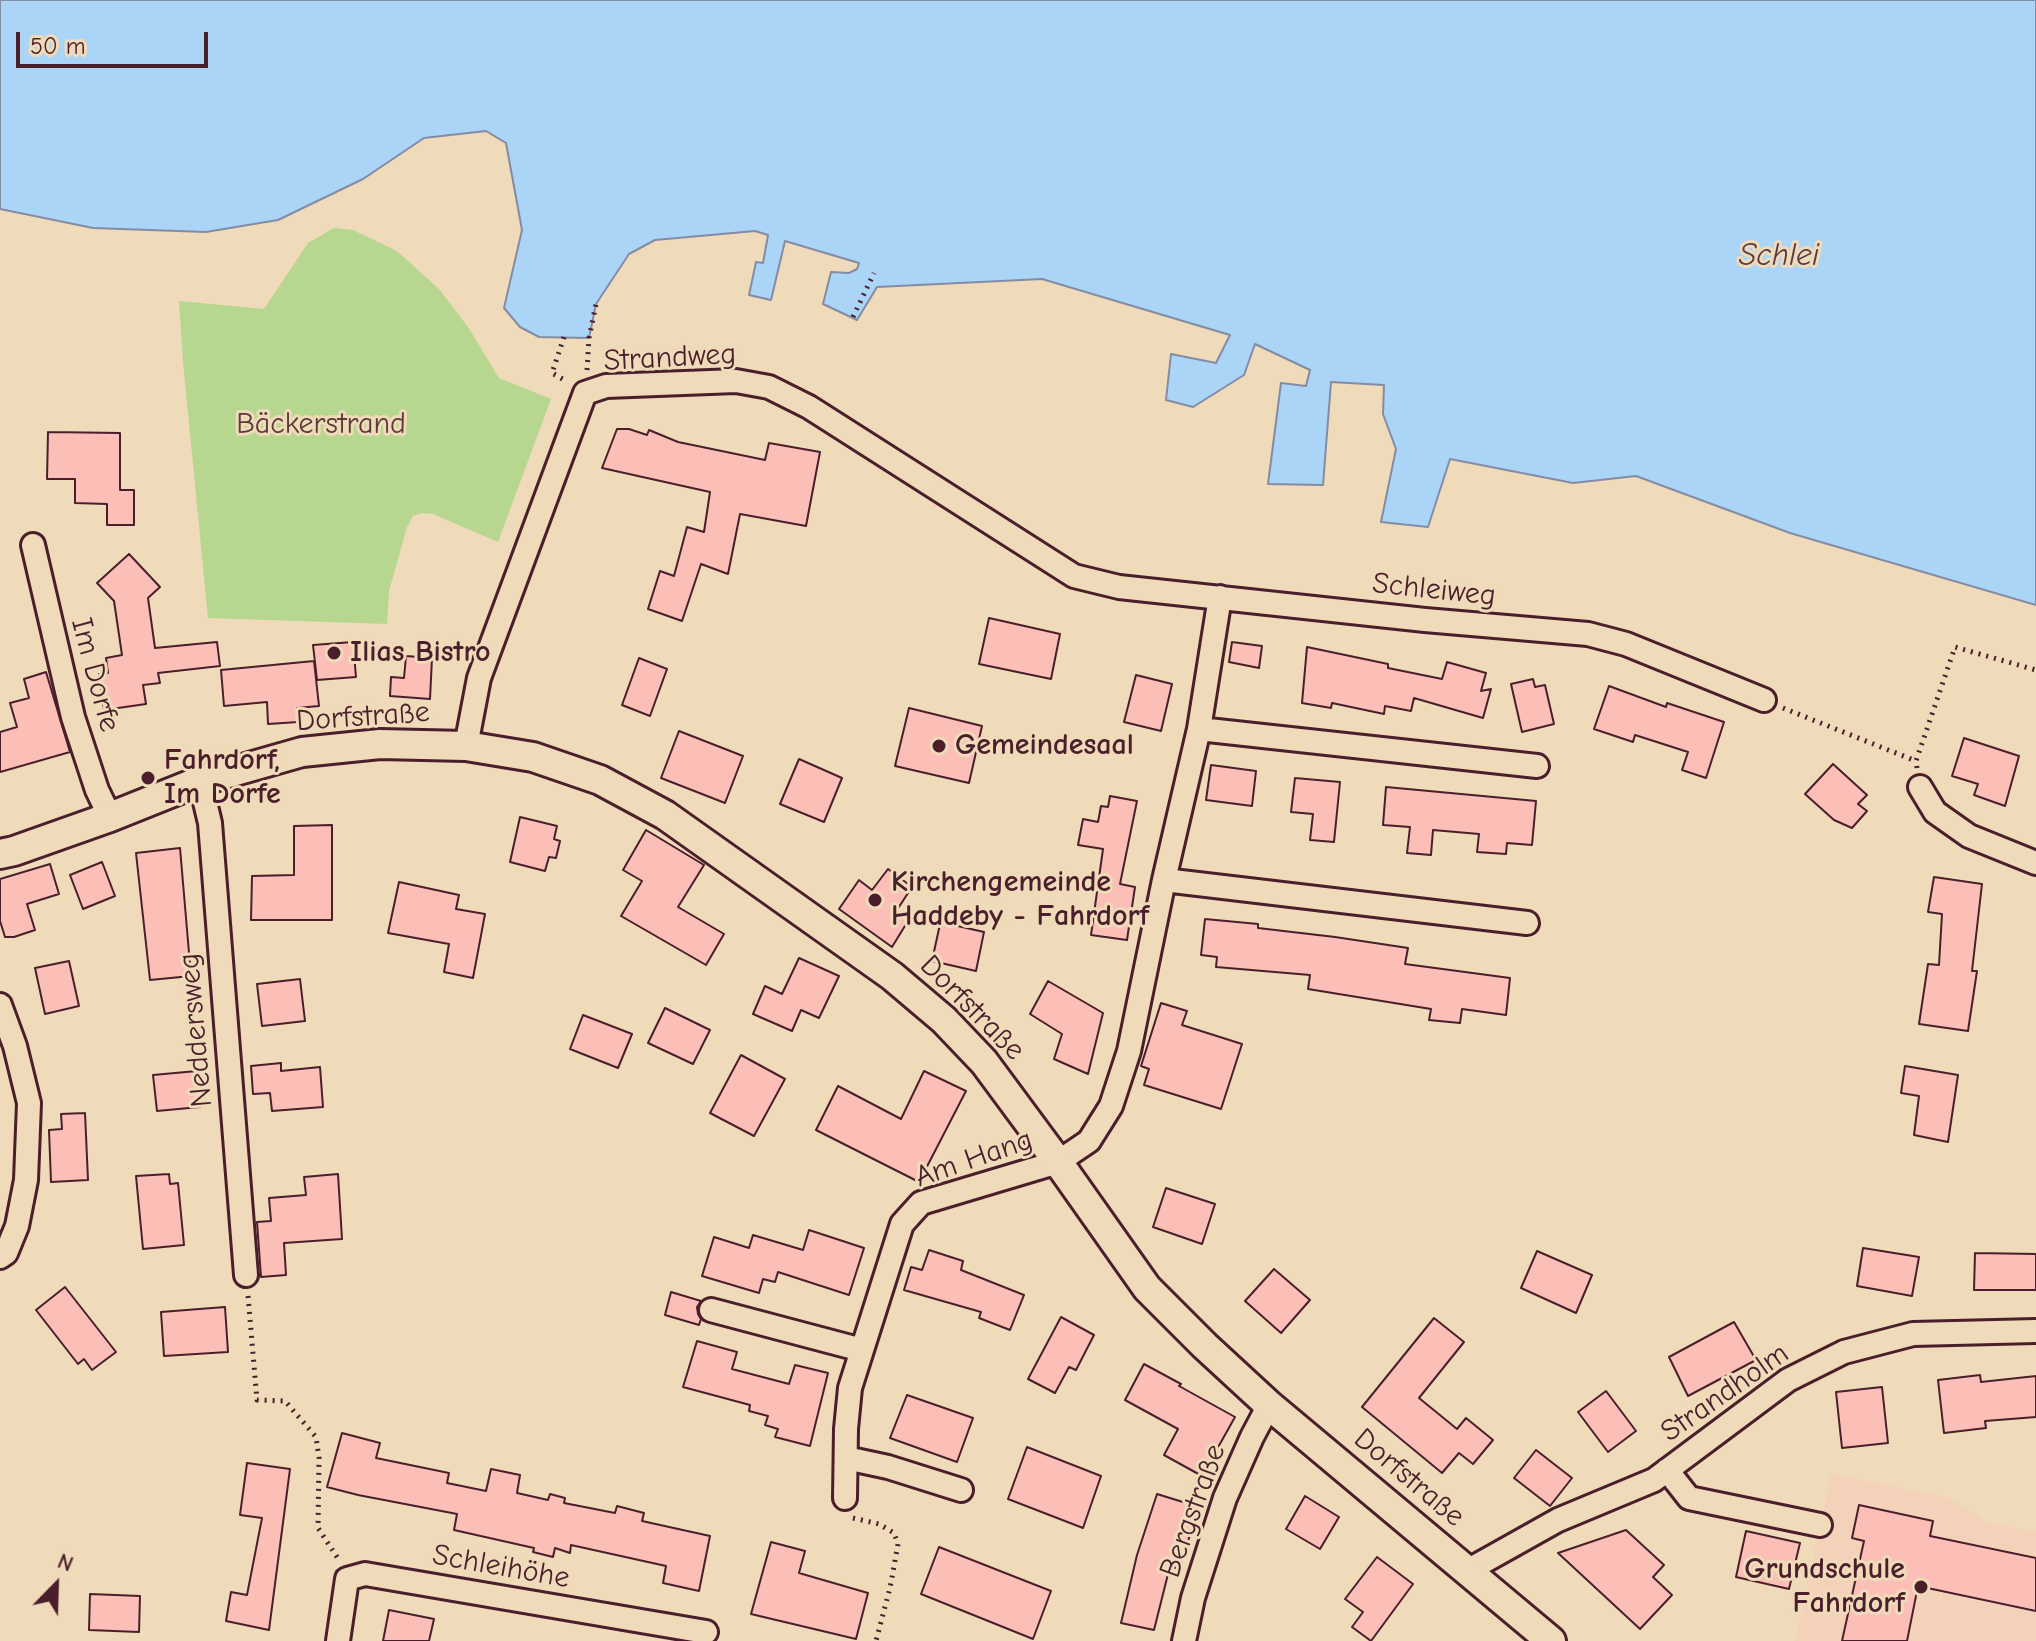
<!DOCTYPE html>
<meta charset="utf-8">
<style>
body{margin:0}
#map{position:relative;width:2036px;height:1641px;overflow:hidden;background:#efdab9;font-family:"Comic Neue",sans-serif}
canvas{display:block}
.north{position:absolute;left:16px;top:1545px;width:80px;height:80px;-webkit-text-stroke:6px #efdab9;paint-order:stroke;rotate:23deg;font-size:22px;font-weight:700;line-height:32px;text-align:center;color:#4a1f2b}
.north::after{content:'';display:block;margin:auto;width:28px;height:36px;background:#4a1f2b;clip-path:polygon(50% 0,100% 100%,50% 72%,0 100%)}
.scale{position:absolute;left:16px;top:32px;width:192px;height:36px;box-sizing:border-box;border:4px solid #4a1f2b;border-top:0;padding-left:10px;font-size:24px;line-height:28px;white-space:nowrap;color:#4a1f2b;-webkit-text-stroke:6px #efdab9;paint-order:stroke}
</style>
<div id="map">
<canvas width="2036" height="1641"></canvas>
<div class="north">N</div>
<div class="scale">50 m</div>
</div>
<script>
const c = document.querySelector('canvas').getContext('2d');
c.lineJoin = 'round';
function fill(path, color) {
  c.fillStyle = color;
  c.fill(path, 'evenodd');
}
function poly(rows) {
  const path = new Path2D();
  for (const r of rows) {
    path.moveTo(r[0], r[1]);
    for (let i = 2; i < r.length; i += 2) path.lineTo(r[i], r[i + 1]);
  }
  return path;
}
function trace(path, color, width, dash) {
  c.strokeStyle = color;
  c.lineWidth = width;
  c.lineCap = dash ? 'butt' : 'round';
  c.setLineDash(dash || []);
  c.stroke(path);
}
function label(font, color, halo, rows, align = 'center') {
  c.font = font + ' "Comic Neue",sans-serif';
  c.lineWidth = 6;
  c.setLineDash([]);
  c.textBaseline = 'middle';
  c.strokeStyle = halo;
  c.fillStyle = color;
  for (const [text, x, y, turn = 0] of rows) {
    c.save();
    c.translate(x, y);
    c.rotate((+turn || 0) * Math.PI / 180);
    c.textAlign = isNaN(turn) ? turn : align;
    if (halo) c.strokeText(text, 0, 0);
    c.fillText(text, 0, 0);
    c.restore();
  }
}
fill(poly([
 [1831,1474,1946,1497,1989,1523,2036,1532,2036,1641,1795,1641]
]), '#f3d2b9');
fill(poly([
 [334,228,353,230,397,251,439,289,468,327,499,378,551,399,498,542,433,514,422,513,413,516,407,527,389,591,387,624,208,618,183,362,179,301,264,309,308,243]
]), '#b7d791');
const water = poly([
 [0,0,2036,0,2036,605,1790,533,1636,476,1573,483,1450,459,1428,527,1381,522,1396,449,1383,414,1384,385,1331,382,1323,485,1268,484,1281,383,1306,386,1310,370,1255,344,1244,375,1193,407,1166,400,1171,354,1216,363,1230,335,1042,279,877,287,857,320,823,304,831,272,849,273,857,269,859,263,785,241,771,300,749,295,756,262,763,263,768,235,755,231,655,240,629,254,596,304,589,338,539,337,520,327,504,308,522,230,506,143,486,131,424,138,363,179,278,220,206,232,93,228,0,209,0,0]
]);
fill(water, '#abd5f6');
trace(water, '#848ca5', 2);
const building = poly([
 [617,429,629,429,647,435,649,430,678,442,765,460,769,443,820,452,806,526,740,514,728,574,701,564,682,621,648,609,660,571,674,576,687,527,704,532,710,492,602,468,617,429],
 [48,432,120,433,120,490,134,490,134,525,107,525,107,504,75,503,75,479,47,479,48,432],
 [129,554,160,587,148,598,155,648,217,642,220,666,158,673,160,683,143,685,146,704,104,710,99,674,108,673,106,658,122,655,114,601,97,583,129,554],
 [989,618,1060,634,1051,679,979,664,989,618],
 [353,642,356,677,317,680,313,645,353,642],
 [1232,642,1262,646,1259,668,1229,662,1232,642],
 [1307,647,1388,664,1388,668,1442,679,1447,662,1486,673,1481,691,1491,689,1483,718,1414,698,1411,711,1385,706,1384,714,1332,703,1331,708,1302,703,1307,647],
 [406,656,432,658,430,699,390,696,391,677,404,678,406,656],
 [639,658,667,669,650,716,622,705,639,658],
 [314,661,319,706,297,708,298,722,268,724,267,702,224,706,221,670,314,661],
 [46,672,70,752,0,772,0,732,17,727,10,703,29,698,24,679,46,672],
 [1136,675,1172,684,1161,731,1124,722,1136,675],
 [1533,679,1535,687,1545,685,1554,724,1522,732,1511,684,1533,679],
 [1609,686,1666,707,1667,703,1724,722,1706,778,1682,770,1688,752,1635,735,1633,742,1594,729,1609,686],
 [909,708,982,726,969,783,895,766,909,708],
 [679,731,743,756,725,803,661,778,679,731],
 [1964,738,2019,756,2005,806,1974,795,1978,784,1952,776,1964,738],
 [799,759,842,778,824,822,780,804,799,759],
 [1833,764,1867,795,1858,804,1867,811,1852,828,1834,820,1805,794,1833,764],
 [1211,765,1256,771,1252,806,1206,800,1211,765],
 [1295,778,1340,782,1334,842,1310,840,1313,814,1291,812,1295,778],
 [1386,787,1536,801,1532,845,1507,843,1506,854,1477,852,1479,834,1433,830,1431,855,1407,853,1410,827,1383,825,1386,787],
 [1110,796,1137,801,1120,884,1135,887,1127,940,1091,935,1103,849,1078,845,1083,819,1098,822,1101,806,1108,807,1110,796],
 [520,817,557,826,554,839,560,841,556,858,549,857,545,871,510,862,520,817],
 [332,825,332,920,251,920,252,876,294,875,294,826,332,825],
 [646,830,704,865,678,907,724,934,706,965,621,916,642,881,623,870,646,830],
 [180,848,191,976,150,980,136,853,180,848],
 [102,862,115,896,83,909,70,875,102,862],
 [50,864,59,894,27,904,35,930,14,937,5,937,0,921,0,879,50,864],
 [888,869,912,887,895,913,911,916,892,947,839,909,859,880,872,890,888,869],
 [1934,877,1982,884,1972,971,1977,971,1968,1031,1919,1024,1928,964,1939,965,1942,914,1928,912,1934,877],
 [399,882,459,895,456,909,485,914,473,978,444,972,449,944,388,933,399,882],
 [1205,919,1258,924,1258,928,1335,937,1408,948,1405,964,1510,978,1506,1015,1462,1009,1460,1023,1429,1020,1431,1009,1308,989,1310,975,1216,967,1217,957,1201,955,1205,919],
 [940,924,949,924,984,932,976,971,932,961,940,924],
 [799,958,839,976,819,1018,801,1010,792,1031,753,1014,765,986,782,994,799,958],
 [69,961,79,1006,45,1014,35,968,69,961],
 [300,979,305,1021,262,1026,257,984,300,979],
 [1048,981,1103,1013,1088,1074,1054,1059,1062,1034,1030,1014,1048,981],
 [1161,1003,1187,1011,1182,1025,1242,1044,1221,1109,1144,1085,1149,1069,1141,1066,1161,1003],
 [665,1008,710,1030,693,1064,648,1043,665,1008],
 [583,1015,632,1034,618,1068,570,1049,583,1015],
 [741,1055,785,1079,754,1136,710,1113,741,1055],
 [281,1063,281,1071,320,1067,323,1107,272,1111,270,1093,253,1094,251,1066,281,1063],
 [1905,1066,1958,1075,1948,1142,1914,1135,1919,1096,1901,1093,1905,1066],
 [197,1071,200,1107,157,1111,153,1075,197,1071],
 [924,1071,966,1091,919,1182,816,1130,838,1086,901,1119,924,1071],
 [85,1113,88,1180,51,1182,49,1130,62,1129,61,1114,85,1113],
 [169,1174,170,1184,178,1183,184,1245,143,1249,136,1176,169,1174],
 [338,1174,342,1239,284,1243,286,1275,261,1277,257,1222,271,1221,269,1198,306,1195,304,1177,338,1174],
 [1166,1188,1215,1204,1202,1244,1153,1227,1166,1188],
 [809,1230,864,1248,849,1295,778,1272,775,1282,763,1279,759,1293,702,1276,714,1237,749,1248,753,1235,803,1250,809,1230],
 [1863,1248,1919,1257,1912,1296,1857,1286,1863,1248],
 [929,1250,963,1261,961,1270,1024,1295,1010,1330,979,1318,981,1312,904,1290,911,1267,922,1270,929,1250],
 [1537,1251,1592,1275,1576,1313,1521,1288,1537,1251],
 [1975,1253,2036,1254,2036,1290,1974,1290,1975,1253],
 [1274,1269,1310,1300,1281,1333,1245,1301,1274,1269],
 [65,1287,116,1352,92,1370,84,1359,78,1364,36,1310,65,1287],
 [671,1292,701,1301,697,1307,698,1314,701,1319,699,1325,665,1315,671,1292],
 [225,1307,228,1352,164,1356,161,1312,225,1307],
 [1061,1317,1094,1335,1076,1370,1069,1367,1055,1393,1028,1379,1061,1317],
 [1434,1318,1464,1342,1419,1398,1457,1429,1466,1418,1493,1440,1473,1464,1459,1453,1442,1473,1362,1407,1434,1318],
 [1734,1322,1756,1360,1688,1396,1669,1357,1734,1322],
 [697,1341,737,1352,732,1369,789,1384,795,1365,828,1373,810,1446,775,1437,778,1429,765,1425,768,1416,749,1411,750,1405,683,1387,697,1341],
 [1144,1364,1181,1384,1179,1386,1235,1417,1202,1476,1164,1455,1178,1429,1125,1400,1144,1364],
 [1980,1375,1981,1382,2036,1376,2036,1417,1985,1421,1986,1428,1944,1433,1938,1380,1980,1375],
 [1882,1387,1888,1443,1842,1448,1836,1392,1882,1387],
 [1606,1391,1636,1431,1608,1452,1578,1412,1606,1391],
 [907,1395,973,1418,957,1462,890,1438,907,1395],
 [342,1433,380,1443,376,1458,449,1473,447,1483,486,1491,491,1469,520,1475,517,1493,548,1500,550,1494,565,1498,564,1503,615,1513,617,1506,644,1513,642,1521,710,1536,699,1591,663,1583,666,1566,571,1545,570,1553,555,1548,553,1557,533,1552,534,1548,454,1530,457,1514,358,1495,327,1487,342,1433],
 [1027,1447,1101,1476,1083,1528,1008,1499,1027,1447],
 [1536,1450,1572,1478,1550,1506,1514,1478,1536,1450],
 [247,1463,290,1469,269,1630,226,1621,231,1592,247,1595,262,1518,240,1515,247,1463],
 [1157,1494,1199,1507,1179,1569,1170,1566,1154,1630,1121,1623,1137,1555,1157,1494],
 [1305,1496,1339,1517,1320,1549,1286,1529,1305,1496],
 [1859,1505,1933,1521,1930,1536,2036,1558,2036,1611,1918,1586,1907,1641,1842,1641,1864,1541,1852,1538,1859,1505],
 [1626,1530,1664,1565,1653,1577,1672,1595,1640,1629,1558,1553,1626,1530],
 [1746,1531,1800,1543,1789,1589,1736,1577,1746,1531],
 [771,1542,805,1551,799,1573,868,1593,856,1639,751,1614,771,1542],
 [939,1547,1051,1591,1033,1639,921,1594,939,1547],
 [1377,1557,1413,1584,1371,1641,1352,1627,1363,1612,1345,1599,1377,1557],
 [90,1594,140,1596,139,1632,89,1630,90,1594],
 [389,1610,434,1619,429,1641,383,1641,389,1610]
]);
fill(building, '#fbbfb8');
trace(building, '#4a1f2b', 2);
const minor = poly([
 [33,545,73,717,97,790,110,817],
 [1199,729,1537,766],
 [466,746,479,678,585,393,606,386,736,381,769,387,809,407,1074,576,1119,587,1425,620,1588,634,1626,644,1764,700],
 [200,781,210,823,246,1275],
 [1920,787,1935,812,1969,836,2036,863],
 [1164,880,1527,923],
 [0,1005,15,1046,29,1103,26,1180,17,1226,6,1253,0,1257],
 [711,1310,862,1350],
 [846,1458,888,1467,961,1490],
 [1667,1470,1689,1498,1820,1525],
 [845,1498,846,1429,850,1388,902,1224,921,1203,1058,1162,1089,1141,1111,1106,1129,1051,1164,880,1199,729,1220,597],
 [1467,1571,1558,1520,1654,1480,1788,1380,1844,1352,1913,1334,2036,1331],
 [338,1641,347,1579,365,1574,706,1632],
 [1184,1641,1193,1598,1225,1498,1252,1437,1269,1405]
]);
const tertiary = poly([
 [0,854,14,851,110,817,200,781,302,752,380,744,466,746,533,757,600,780,665,815,892,976,944,1020,984,1062,1058,1162,1147,1288,1205,1346,1269,1405,1551,1641]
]);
trace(minor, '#4a1f2b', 28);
trace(tertiary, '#4a1f2b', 34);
trace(poly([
 [853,317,874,273],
 [564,337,552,373,566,381],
 [587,370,589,338,596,304],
 [1783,708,1916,761],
 [1917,768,1916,761,1955,647,2036,670],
 [248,1296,257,1400,285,1401,316,1437,319,1458,318,1528,339,1560],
 [853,1518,879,1524,894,1533,898,1544,890,1588,876,1641]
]), '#4a1f2b', 5, [2, 6]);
trace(minor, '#efdab9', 22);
trace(tertiary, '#efdab9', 28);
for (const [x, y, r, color] of [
 [334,653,8,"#4a1f2b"],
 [939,746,8,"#4a1f2b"],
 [148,778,8,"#4a1f2b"],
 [875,900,8,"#4a1f2b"],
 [1921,1587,8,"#4a1f2b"]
]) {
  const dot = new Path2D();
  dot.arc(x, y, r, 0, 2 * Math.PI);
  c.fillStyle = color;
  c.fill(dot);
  trace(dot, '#efdab9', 3);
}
label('30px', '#4a1f2b', '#efdab9', [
 ["Strandweg",670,358,-3],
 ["Schleiweg",1434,590,6],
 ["Im Dorfe",95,675,75],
 ["Dorfstraße",363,717,-4],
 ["Dorfstraße",972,1008,45],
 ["Neddersweg",196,1030,-95],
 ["Am Hang",974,1159,-19],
 ["Strandholm",1725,1393,-35],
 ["Dorfstraße",1409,1478,40],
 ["Bergstraße",1193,1511,-70],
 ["Schleihöhe",501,1567,10]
]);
label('30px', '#5a3b3a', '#efdab9', [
 ["Bäckerstrand",321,425]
]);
label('bold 30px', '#4a1f2b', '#efdab9', [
 ["Ilias Bistro",350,653],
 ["Gemeindesaal",955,746],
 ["Fahrdorf,",164,761],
 ["Im Dorfe",164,795],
 ["Kirchengemeinde",891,883],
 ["Haddeby - Fahrdorf",891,917],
 ["Grundschule",1905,1570,"right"],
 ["Fahrdorf",1905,1604,"right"]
], 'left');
label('italic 32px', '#593a49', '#efdab9', [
 ["Schlei",1779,256]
]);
</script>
